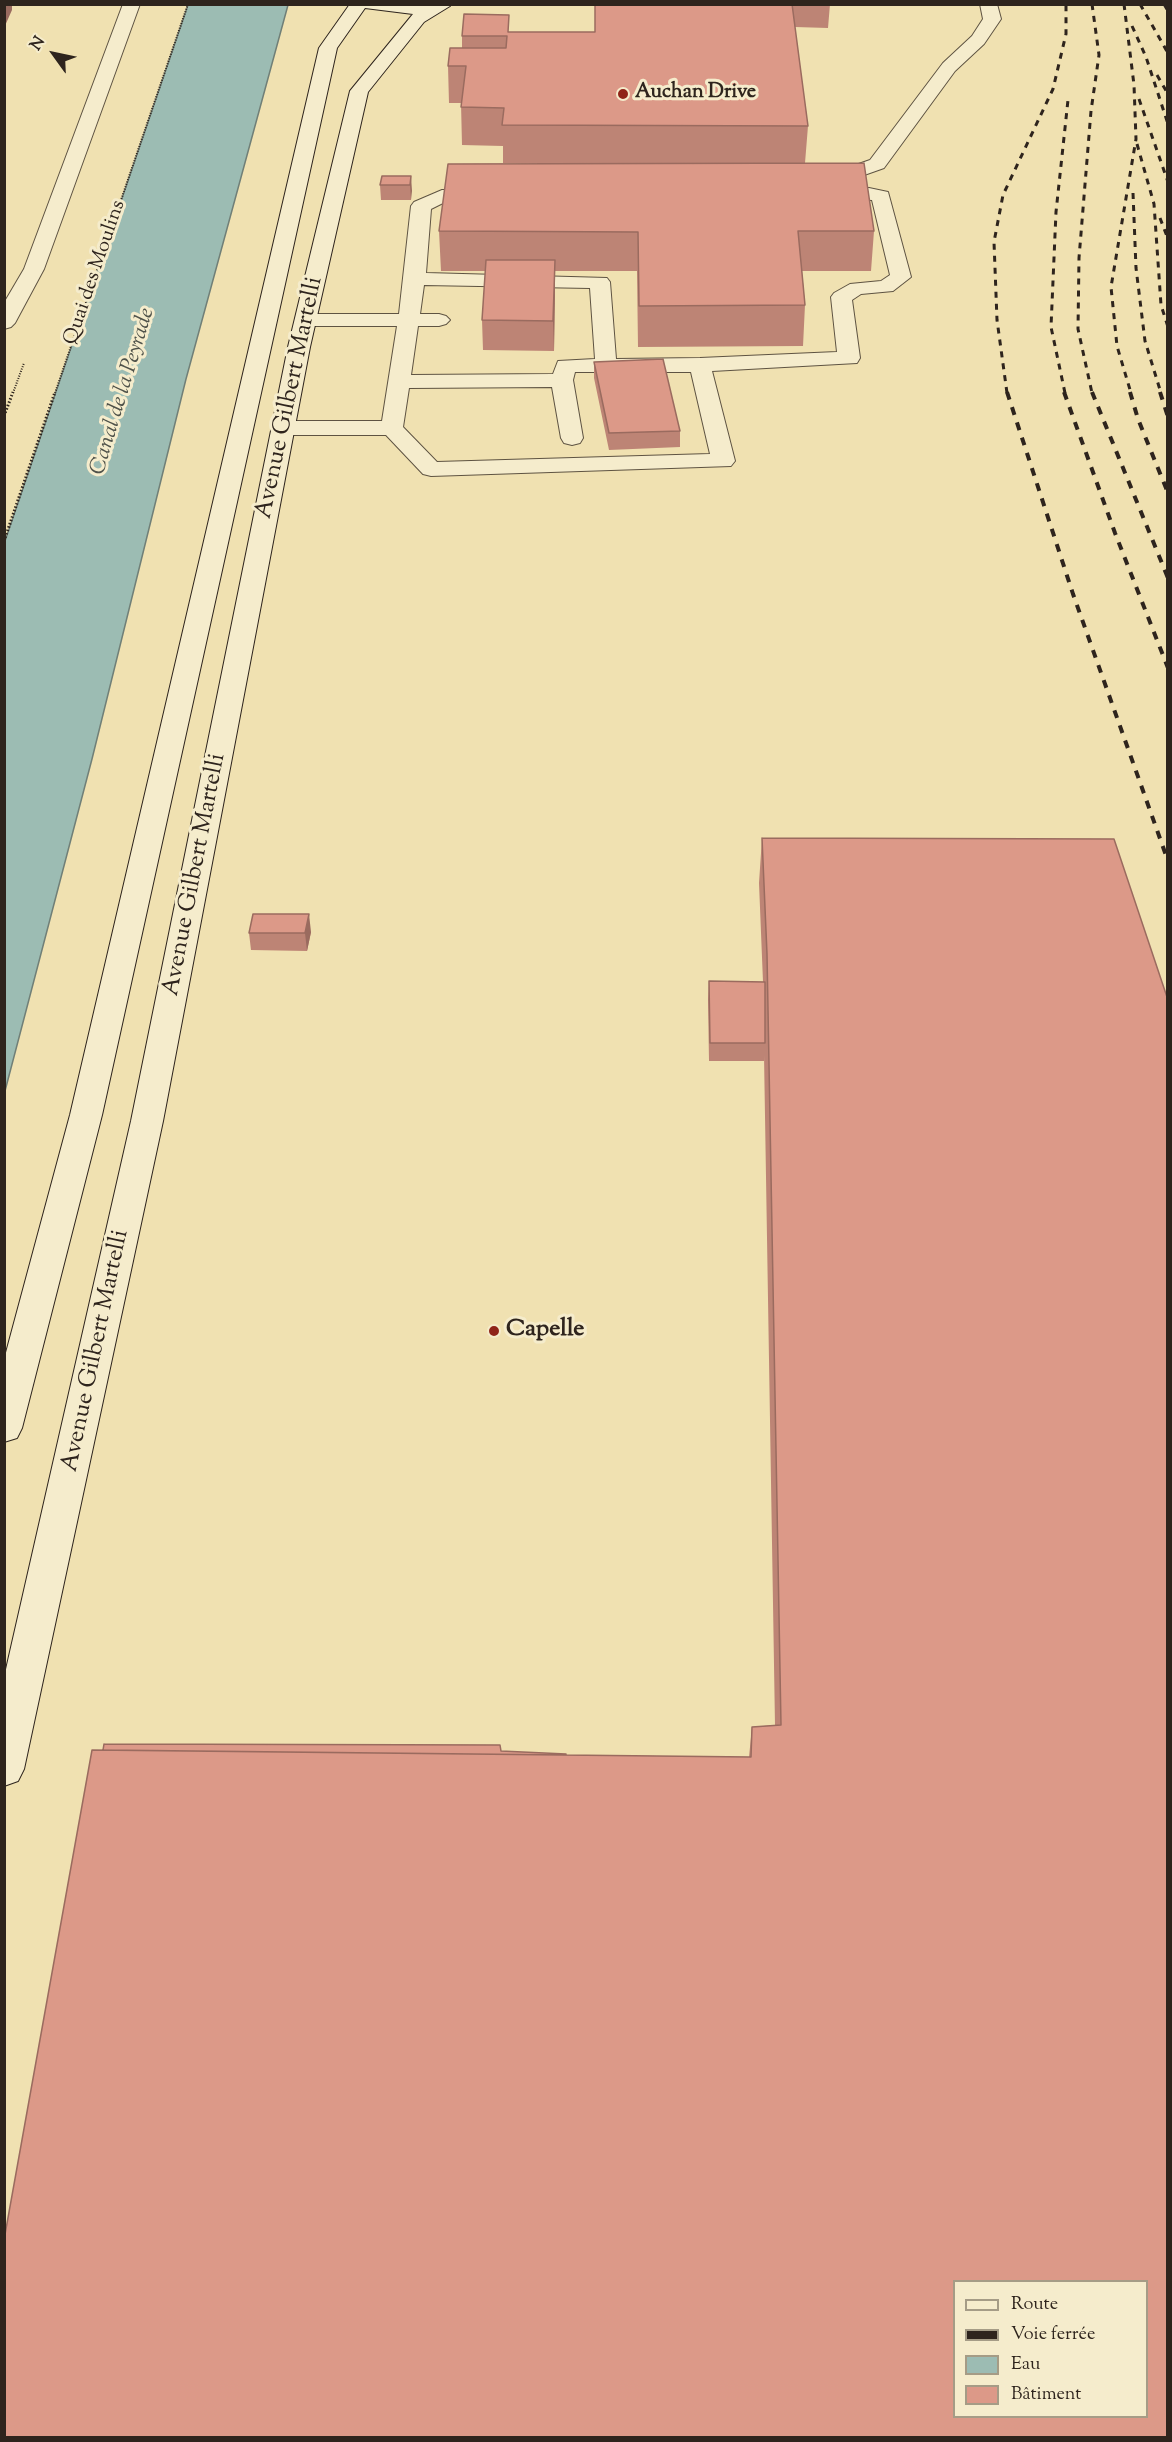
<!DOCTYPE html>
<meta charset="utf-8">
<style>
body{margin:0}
#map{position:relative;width:1172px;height:2442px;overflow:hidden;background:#f0e1b1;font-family:"Sorts Mill Goudy",serif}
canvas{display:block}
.frame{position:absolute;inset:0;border:6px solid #2e241d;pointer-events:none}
.legend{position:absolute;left:953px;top:2280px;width:195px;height:138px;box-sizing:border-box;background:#f5eccc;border:2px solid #a59c86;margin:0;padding:8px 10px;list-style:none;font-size:18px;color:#2e241d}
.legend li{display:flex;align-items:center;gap:12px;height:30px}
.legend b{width:30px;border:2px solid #a59c86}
.north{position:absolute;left:24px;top:24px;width:60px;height:60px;-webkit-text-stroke:4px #f5eccc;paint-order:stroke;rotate:303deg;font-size:16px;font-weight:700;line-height:24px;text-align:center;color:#2e241d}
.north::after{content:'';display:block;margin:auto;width:21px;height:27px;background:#2e241d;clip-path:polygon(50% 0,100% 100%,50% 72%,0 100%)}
</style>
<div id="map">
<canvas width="1172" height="2442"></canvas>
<div class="frame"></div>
<ul class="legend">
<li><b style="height:8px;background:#f5eccc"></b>Route</li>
<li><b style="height:8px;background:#2e241d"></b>Voie ferrée</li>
<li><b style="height:16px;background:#9cbcb3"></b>Eau</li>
<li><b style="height:16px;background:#dc9988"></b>Bâtiment</li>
</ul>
<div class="north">N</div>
</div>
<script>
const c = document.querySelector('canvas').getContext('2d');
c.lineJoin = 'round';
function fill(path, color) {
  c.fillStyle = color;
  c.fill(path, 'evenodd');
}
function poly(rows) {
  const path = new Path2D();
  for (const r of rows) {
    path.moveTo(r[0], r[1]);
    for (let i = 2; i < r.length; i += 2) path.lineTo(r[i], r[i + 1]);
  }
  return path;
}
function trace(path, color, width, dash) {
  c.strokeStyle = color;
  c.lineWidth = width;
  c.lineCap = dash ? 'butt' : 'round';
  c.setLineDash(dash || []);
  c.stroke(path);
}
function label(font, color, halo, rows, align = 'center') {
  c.font = font + ' "Sorts Mill Goudy",serif';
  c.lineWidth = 6;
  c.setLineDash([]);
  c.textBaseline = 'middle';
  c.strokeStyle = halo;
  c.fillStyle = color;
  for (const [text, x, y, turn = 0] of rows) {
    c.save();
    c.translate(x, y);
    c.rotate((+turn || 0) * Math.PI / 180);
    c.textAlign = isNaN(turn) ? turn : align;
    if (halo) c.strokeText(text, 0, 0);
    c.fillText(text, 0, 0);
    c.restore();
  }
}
const water = poly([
 [188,5,288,5,186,379,92,759,5,1091,5,541,188,5]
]);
fill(water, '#9cbcb3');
trace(water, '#707f77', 1.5);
const lane = poly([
 [980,4,997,4,1001,19,984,44,955,71,884,168,853,179,813,179,810,175,813,171,850,167,870,160,943,63,972,36,983,19,980,4],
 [825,188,869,188,888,192,911,277,893,291,861,294,852,300,860,358,857,363,712,371,735,461,731,466,431,476,423,474,386,435,283,435,275,433,272,428,275,423,283,421,382,421,397,326,306,326,299,324,295,320,299,316,306,314,399,314,411,206,414,202,442,190,488,190,495,192,498,196,495,200,488,202,445,202,431,209,426,273,607,278,610,282,616,359,700,358,837,352,831,297,834,293,850,284,881,281,890,275,872,200,818,198,815,194,818,190,825,188],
 [424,285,590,288,595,359,558,361,553,374,411,375,418,326,439,326,446,324,450,320,446,316,439,314,420,314,424,285],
 [575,372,691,372,710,454,437,462,403,427,409,388,552,387,561,438,564,443,572,445,580,443,583,438,573,380,575,372]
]);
const street = poly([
 [123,4,140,4,44,269,15,323,11,327,4,329,4,303,24,269,123,4]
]);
const secondary = poly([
 [350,4,450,6,424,22,368,92,310,347,163,1121,24,1769,18,1781,4,1786,4,1678,131,1121,288,347,350,91,413,14,365,8,337,48,102,1115,22,1428,17,1438,4,1442,4,1360,70,1115,319,48,350,4]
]);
trace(lane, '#5e5342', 2);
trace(street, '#5e5342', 2);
trace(secondary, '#2e241d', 2);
trace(poly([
 [13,393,24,363],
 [55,393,188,4]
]), '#2e241d', 2, [1, 1.5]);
trace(poly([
 [4,416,13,392],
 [4,541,55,392]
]), '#2e241d', 3, [1.5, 2]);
fill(lane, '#f5eccc');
fill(street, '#f5eccc');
fill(secondary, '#f5eccc');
trace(poly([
 [1092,4,1099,55,1091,111,1079,258,1078,329,1092,393],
 [1124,4,1134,85,1136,139,1111,287,1117,346,1131,393],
 [1140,4,1168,53],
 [1164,4,1168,11],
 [1132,26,1146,57,1168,124],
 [1157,75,1168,94],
 [1139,99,1168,182],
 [1137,144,1154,204,1161,305,1168,327],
 [1133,193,1136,268,1145,341,1161,393],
 [1160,218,1168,239],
 [1007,393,997,320,994,242,1003,195,1053,89,1066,34,1066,4],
 [1065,393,1051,327,1056,212,1068,100]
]), '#2e241d', 3, [6, 6]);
trace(poly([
 [1007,392,1073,594,1168,861],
 [1064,392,1115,533,1168,668],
 [1092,392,1168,578],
 [1130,392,1138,419,1168,493],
 [1160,392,1168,417]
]), '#2e241d', 4, [8, 8]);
fill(poly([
 [595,4,830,4,828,28,795,27,808,126,805,163,874,231,871,271,802,271,805,305,803,346,638,347,637,271,555,271,554,351,483,350,482,320,486,271,441,271,439,231,618,163,503,163,503,146,462,145,461,103,449,103,448,66,462,48,462,36,509,32,595,32],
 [411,176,411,200,381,200,380,185],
 [594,362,680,431,680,447,609,450,594,378],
 [762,838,1167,2438,4,2438,501,1751,566,1755,749,1757,752,1727,775,1725,764,1055,764,1061,709,1061,708,999,709,981,763,982,759,883],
 [311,932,307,951,251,950,249,933]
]), '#bd8475');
fill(poly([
 [4,4,12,4,12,10,4,28],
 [411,176,412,191,411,200,410,185],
 [555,260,555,289,554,351,553,321],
 [309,914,311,932,307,951,305,933]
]), '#9a6b5f');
const building = poly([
 [595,4,792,4,808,126,502,125,504,108,461,107,466,66,448,66,450,48,506,48,507,36,462,36,464,14,509,15,508,32,595,32,595,4],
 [864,163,874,231,798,231,805,305,639,306,638,232,439,231,448,164,864,163],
 [382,176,411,176,410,185,380,185,382,176],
 [486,260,555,260,553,321,482,320,486,260],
 [663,359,680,431,609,433,594,362,663,359],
 [762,838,1114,839,1167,997,1167,2438,4,2438,4,2240,92,1750,751,1757,752,1727,781,1725,767,954,762,838],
 [954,2282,1146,2282,1146,2416,954,2416,954,2282],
 [253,914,309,914,305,933,249,933,253,914],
 [709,981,765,982,765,1043,710,1043,709,981],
 [104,1744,500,1745,501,1751,566,1754,566,1755,103,1750,104,1744]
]);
fill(building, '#dc9988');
trace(building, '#9a6b5f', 1.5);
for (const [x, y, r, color] of [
 [623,94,6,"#8f2418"],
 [494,1331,6,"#8f2418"]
]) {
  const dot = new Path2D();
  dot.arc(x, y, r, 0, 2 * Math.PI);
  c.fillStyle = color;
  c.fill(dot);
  trace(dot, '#f5eccc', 2);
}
label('bold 20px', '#2e241d', '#f5eccc', [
 ["Auchan Drive",635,94]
], 'left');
label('20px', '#2e241d', '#f5eccc', [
 ["Quai des Moulins",96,273,-71]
]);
label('italic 22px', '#4f524a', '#f5eccc', [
 ["Canal de la Peyrade",124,392,-73]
]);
label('24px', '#2e241d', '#f5eccc', [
 ["Avenue Gilbert Martelli",291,398,-78],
 ["Avenue Gilbert Martelli",196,875,-79],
 ["Avenue Gilbert Martelli",97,1351,-78]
]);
label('bold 24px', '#2e241d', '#f5eccc', [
 ["Capelle",506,1331]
], 'left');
</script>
